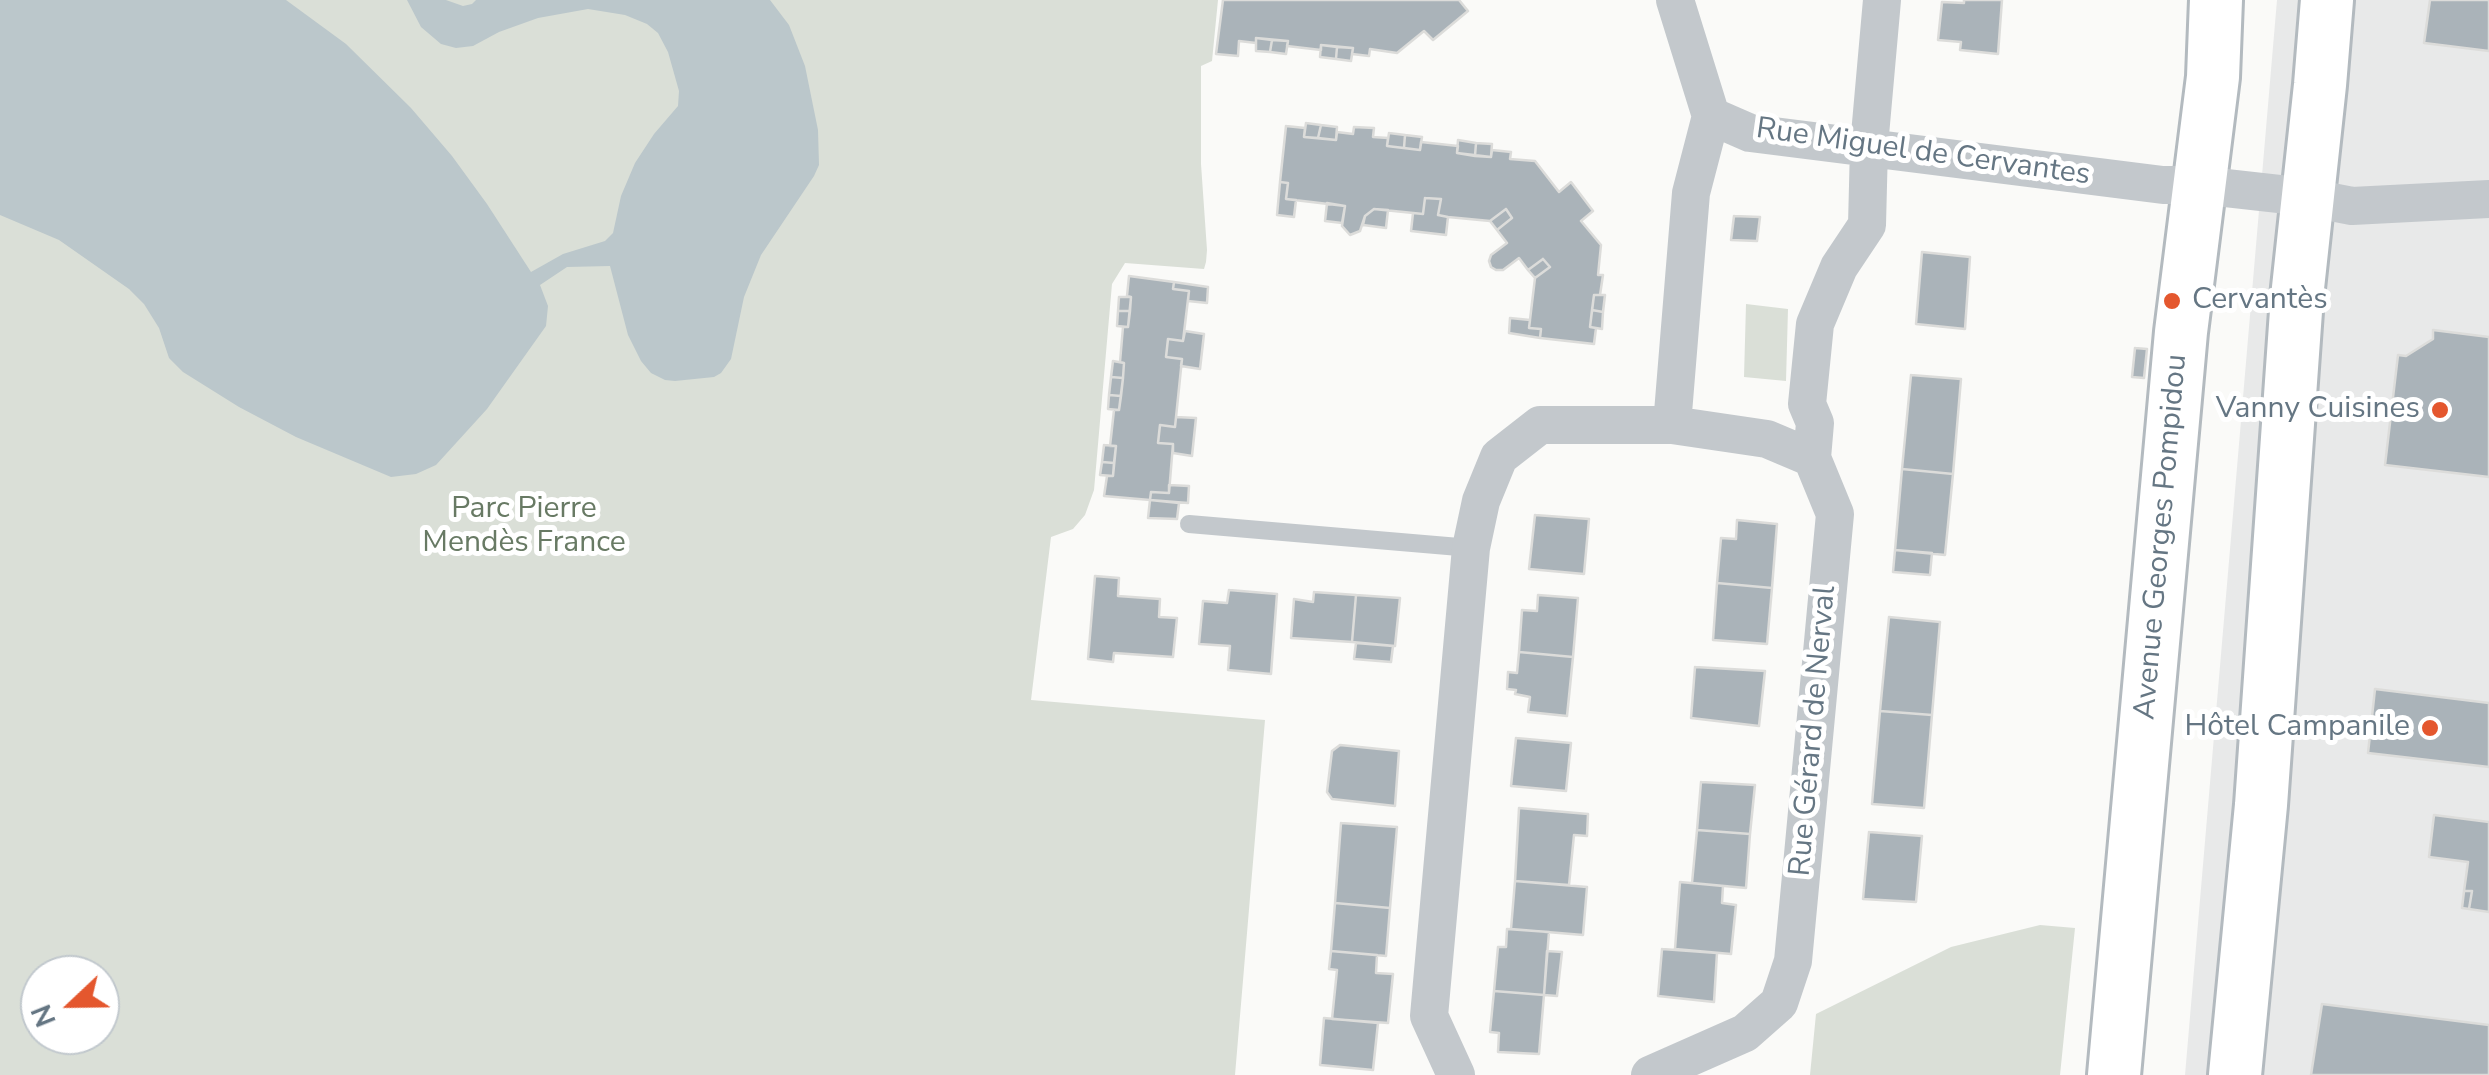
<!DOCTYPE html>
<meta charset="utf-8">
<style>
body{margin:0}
#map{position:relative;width:2489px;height:1075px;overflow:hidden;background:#fafaf8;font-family:"Nunito Sans",sans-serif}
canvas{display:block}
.north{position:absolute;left:20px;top:955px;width:100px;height:100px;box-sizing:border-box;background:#fff;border:2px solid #c1c8cd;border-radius:50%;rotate:248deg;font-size:28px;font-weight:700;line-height:40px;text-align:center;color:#657683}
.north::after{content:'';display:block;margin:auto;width:35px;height:45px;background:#e4572e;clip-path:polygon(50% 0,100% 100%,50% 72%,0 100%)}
</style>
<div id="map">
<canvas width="2489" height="1075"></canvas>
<div class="north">N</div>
</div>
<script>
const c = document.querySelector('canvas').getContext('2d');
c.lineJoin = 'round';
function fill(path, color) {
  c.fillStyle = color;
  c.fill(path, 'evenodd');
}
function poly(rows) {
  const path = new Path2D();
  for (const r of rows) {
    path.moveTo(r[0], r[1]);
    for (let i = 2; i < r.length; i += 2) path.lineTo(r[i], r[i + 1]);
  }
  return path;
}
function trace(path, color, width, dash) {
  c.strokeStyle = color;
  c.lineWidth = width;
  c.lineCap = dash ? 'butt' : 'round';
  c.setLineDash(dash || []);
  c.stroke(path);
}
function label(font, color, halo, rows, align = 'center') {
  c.font = font + ' "Nunito Sans",sans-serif';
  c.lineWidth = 10;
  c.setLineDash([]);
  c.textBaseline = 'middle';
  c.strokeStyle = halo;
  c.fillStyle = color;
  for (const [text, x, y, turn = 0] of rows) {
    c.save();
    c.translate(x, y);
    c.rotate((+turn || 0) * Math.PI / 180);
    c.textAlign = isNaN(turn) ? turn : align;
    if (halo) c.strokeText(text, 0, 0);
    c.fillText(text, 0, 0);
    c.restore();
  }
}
fill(poly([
 [2277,0,2489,0,2489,1075,2185,1075]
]), '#e8e9e9');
fill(poly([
 [0,0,1218,0,1212,61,1201,66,1201,164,1207,250,1206,262,1204,269,1125,263,1112,284,1094,490,1085,515,1073,529,1051,537,1031,700,1265,720,1235,1075,0,1075],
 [40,975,100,975,100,1035,40,1035],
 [1746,304,1788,309,1786,381,1744,377],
 [2040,925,2075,928,2060,1075,1810,1075,1816,1014,1951,947]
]), '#dadfd7');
fill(poly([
 [0,0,286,0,346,44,411,108,452,156,487,204,531,272,563,254,605,241,613,233,621,196,635,163,654,134,678,106,679,91,668,52,658,33,647,24,625,15,588,9,538,18,499,32,473,46,456,48,441,44,421,27,407,0,446,0,463,6,472,4,476,0,770,0,789,25,805,66,818,130,819,165,814,176,761,255,744,297,731,359,721,373,714,377,675,381,665,380,651,373,641,361,628,335,610,266,567,267,540,285,548,306,546,326,487,409,436,465,416,474,391,477,296,437,239,407,183,372,169,358,159,328,144,304,129,289,59,240,0,215]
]), '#bbc7cb');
const building = poly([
 [1223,0,1459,0,1468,11,1433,40,1424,31,1397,53,1370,49,1369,56,1352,54,1353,48,1321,45,1321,50,1287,46,1288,41,1256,38,1256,43,1239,41,1238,56,1216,54,1223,0],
 [1964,0,2002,0,1998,54,1960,50,1961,42,1938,40,1942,2,1964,3,1964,0],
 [2430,0,2489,0,2489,51,2424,43,2430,0],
 [1256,38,1272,40,1270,52,1256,51,1256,38],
 [1272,40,1288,41,1286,54,1270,52,1272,40],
 [1321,45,1337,47,1336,59,1320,57,1321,45],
 [1337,47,1353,48,1351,61,1336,59,1337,47],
 [1306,123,1321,125,1318,138,1304,137,1306,123],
 [1321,125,1337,127,1336,140,1318,138,1321,125],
 [1286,126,1305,128,1304,137,1336,140,1337,132,1353,134,1354,127,1374,128,1373,137,1388,138,1387,146,1420,150,1421,142,1458,146,1457,153,1491,157,1492,150,1511,152,1510,159,1535,161,1559,192,1571,182,1593,211,1581,221,1601,245,1598,275,1603,275,1600,295,1594,295,1590,327,1596,328,1594,344,1540,338,1541,329,1529,328,1535,278,1550,267,1543,259,1528,270,1519,258,1503,270,1496,270,1491,267,1489,261,1491,255,1507,243,1497,230,1512,218,1506,209,1490,221,1448,217,1438,215,1441,199,1425,198,1423,214,1374,209,1365,216,1360,231,1350,235,1342,226,1345,206,1286,199,1288,183,1280,182,1286,126],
 [1389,133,1405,135,1404,148,1387,146,1389,133],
 [1405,135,1422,137,1420,150,1404,148,1405,135],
 [1458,140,1476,143,1475,156,1457,153,1458,140],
 [1476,143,1492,144,1491,157,1475,156,1476,143],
 [1280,182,1288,183,1286,199,1296,200,1294,217,1277,215,1280,182],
 [1425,198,1441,199,1438,215,1448,217,1446,235,1411,231,1413,213,1423,214,1425,198],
 [1327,203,1345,206,1342,223,1325,221,1327,203],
 [1374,209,1388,210,1386,228,1363,225,1365,216,1374,209],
 [1506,209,1512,218,1497,230,1490,221,1506,209],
 [1734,216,1760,217,1757,241,1731,240,1734,216],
 [1922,252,1970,257,1965,329,1916,324,1922,252],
 [1543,259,1550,267,1535,278,1528,270,1543,259],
 [1129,276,1174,282,1173,289,1189,291,1183,341,1168,339,1166,357,1182,359,1175,427,1160,425,1158,443,1173,444,1169,493,1151,492,1150,500,1104,496,1107,476,1113,476,1116,446,1110,446,1114,410,1119,410,1123,378,1124,363,1120,362,1123,327,1128,327,1131,297,1127,296,1129,276],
 [1174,282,1208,287,1207,303,1188,301,1189,291,1173,289,1174,282],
 [1594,295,1605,295,1603,312,1592,310,1594,295],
 [1119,297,1131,297,1130,311,1118,311,1119,297],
 [1592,310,1603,312,1602,329,1590,327,1592,310],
 [1118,311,1130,311,1128,327,1117,326,1118,311],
 [1510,318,1530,320,1529,328,1541,329,1540,338,1509,333,1510,318],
 [2433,330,2489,337,2489,477,2385,465,2398,355,2406,356,2433,339,2433,330],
 [1185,331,1204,334,1200,369,1181,366,1182,359,1166,357,1168,339,1183,341,1185,331],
 [2135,348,2147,349,2144,378,2132,377,2135,348],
 [1113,361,1124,363,1123,378,1111,377,1113,361],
 [1911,375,1961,379,1953,474,1902,469,1911,375],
 [1111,377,1123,378,1121,396,1109,395,1111,377],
 [1109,395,1121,396,1119,410,1108,409,1109,395],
 [1176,417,1196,418,1192,456,1173,453,1173,444,1158,443,1160,425,1175,427,1176,417],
 [1104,445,1116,446,1114,463,1102,462,1104,445],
 [1102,462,1114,463,1113,476,1100,475,1102,462],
 [1902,469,1953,474,1945,555,1895,550,1902,469],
 [1169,485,1189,486,1188,503,1150,500,1151,492,1169,493,1169,485],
 [1150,500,1179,503,1177,519,1148,518,1150,500],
 [1535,515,1589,519,1584,574,1529,569,1535,515],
 [1737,520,1777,524,1772,588,1717,583,1721,538,1736,539,1737,520],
 [1895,550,1932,553,1930,575,1893,572,1895,550],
 [1095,576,1119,578,1118,596,1160,599,1159,617,1177,618,1173,657,1114,653,1113,662,1088,659,1095,576],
 [1717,583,1772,588,1767,644,1713,640,1717,583],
 [1229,590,1277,594,1271,674,1228,670,1230,646,1199,644,1203,601,1227,603,1229,590],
 [1314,592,1356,595,1352,642,1291,638,1294,599,1313,602,1314,592],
 [1356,595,1400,598,1395,646,1352,642,1356,595],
 [1538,595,1578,598,1573,657,1519,652,1522,610,1537,611,1538,595],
 [1889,617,1940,622,1932,715,1880,711,1889,617],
 [1356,643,1393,646,1391,662,1354,659,1356,643],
 [1519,652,1573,657,1567,716,1528,712,1530,697,1515,694,1516,690,1507,689,1508,672,1517,673,1519,652],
 [1695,667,1765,671,1759,726,1691,718,1695,667],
 [2375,689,2489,703,2489,767,2368,753,2375,689],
 [1880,711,1932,715,1924,808,1872,804,1880,711],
 [1516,738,1571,743,1566,791,1511,786,1516,738],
 [1340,745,1399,751,1395,806,1332,799,1327,792,1332,751,1340,745],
 [1701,782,1755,785,1750,834,1697,830,1701,782],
 [1519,808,1588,814,1587,836,1574,835,1569,885,1515,881,1519,808],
 [2434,815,2489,822,2489,912,2469,909,2472,891,2464,891,2468,862,2429,857,2434,815],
 [1341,823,1397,827,1390,908,1335,903,1341,823],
 [1697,830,1750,834,1746,888,1692,883,1697,830],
 [1869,832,1922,836,1916,902,1863,899,1869,832],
 [1515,881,1587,887,1583,935,1511,929,1515,881],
 [1680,882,1723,886,1722,903,1736,905,1731,954,1675,949,1680,882],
 [2464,891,2472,891,2469,909,2462,908,2464,891],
 [1335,903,1390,908,1386,956,1331,951,1335,903],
 [1507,929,1549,932,1544,995,1494,991,1498,947,1506,947,1507,929],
 [1662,949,1717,953,1714,1002,1658,996,1662,949],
 [1331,951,1377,955,1376,973,1393,974,1388,1023,1332,1019,1337,970,1329,969,1331,951],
 [1547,951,1562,952,1557,996,1544,995,1547,951],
 [1494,991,1544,995,1539,1054,1498,1052,1499,1033,1490,1032,1494,991],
 [2322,1004,2489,1025,2489,1075,2311,1075,2322,1004],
 [1324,1018,1378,1023,1373,1070,1320,1065,1324,1018]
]);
fill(building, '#aab3b9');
trace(building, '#dcdcda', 2.5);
const secondary = poly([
 [2114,1075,2181,332,2213,77,2216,0],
 [2235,1075,2261,805,2297,297,2320,85,2327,0]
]);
trace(secondary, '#b3babf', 58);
trace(poly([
 [1189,524,1471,548]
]), '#c3c8cc', 18);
trace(poly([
 [1675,0,1711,116,1750,133,2163,185,2199,185,2306,197,2352,206,2489,199],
 [1672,425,1691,193,1711,116],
 [1812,458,1815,423,1807,404,1815,324,1839,267,1867,225,1869,146,1882,0],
 [1456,1075,1429,1016,1471,548,1481,501,1499,457,1540,425,1672,425,1767,439,1812,458,1835,514,1793,961,1779,1003,1745,1033,1650,1075]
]), '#c3c8cc', 38);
trace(secondary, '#fff', 52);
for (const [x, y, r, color] of [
 [2172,301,10,"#e4572e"],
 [2440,410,10,"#e4572e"],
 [2430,728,10,"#e4572e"]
]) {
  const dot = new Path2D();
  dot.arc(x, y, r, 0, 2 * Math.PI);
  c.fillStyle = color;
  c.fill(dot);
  trace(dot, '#fff', 4);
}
label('30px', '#657683', '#fff', [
 ["Rue Miguel de Cervantes",1923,153,8],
 ["Avenue Georges Pompidou",2162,537,-85],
 ["Rue Gérard de Nerval",1814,731,-85]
]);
label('30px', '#657683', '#fff', [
 ["Cervantès",2192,301,"left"],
 ["Vanny Cuisines",2420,410],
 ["Hôtel Campanile",2410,728]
], 'right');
label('30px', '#687a64', '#fff', [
 ["Parc Pierre",524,510],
 ["Mendès France",524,544]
]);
</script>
